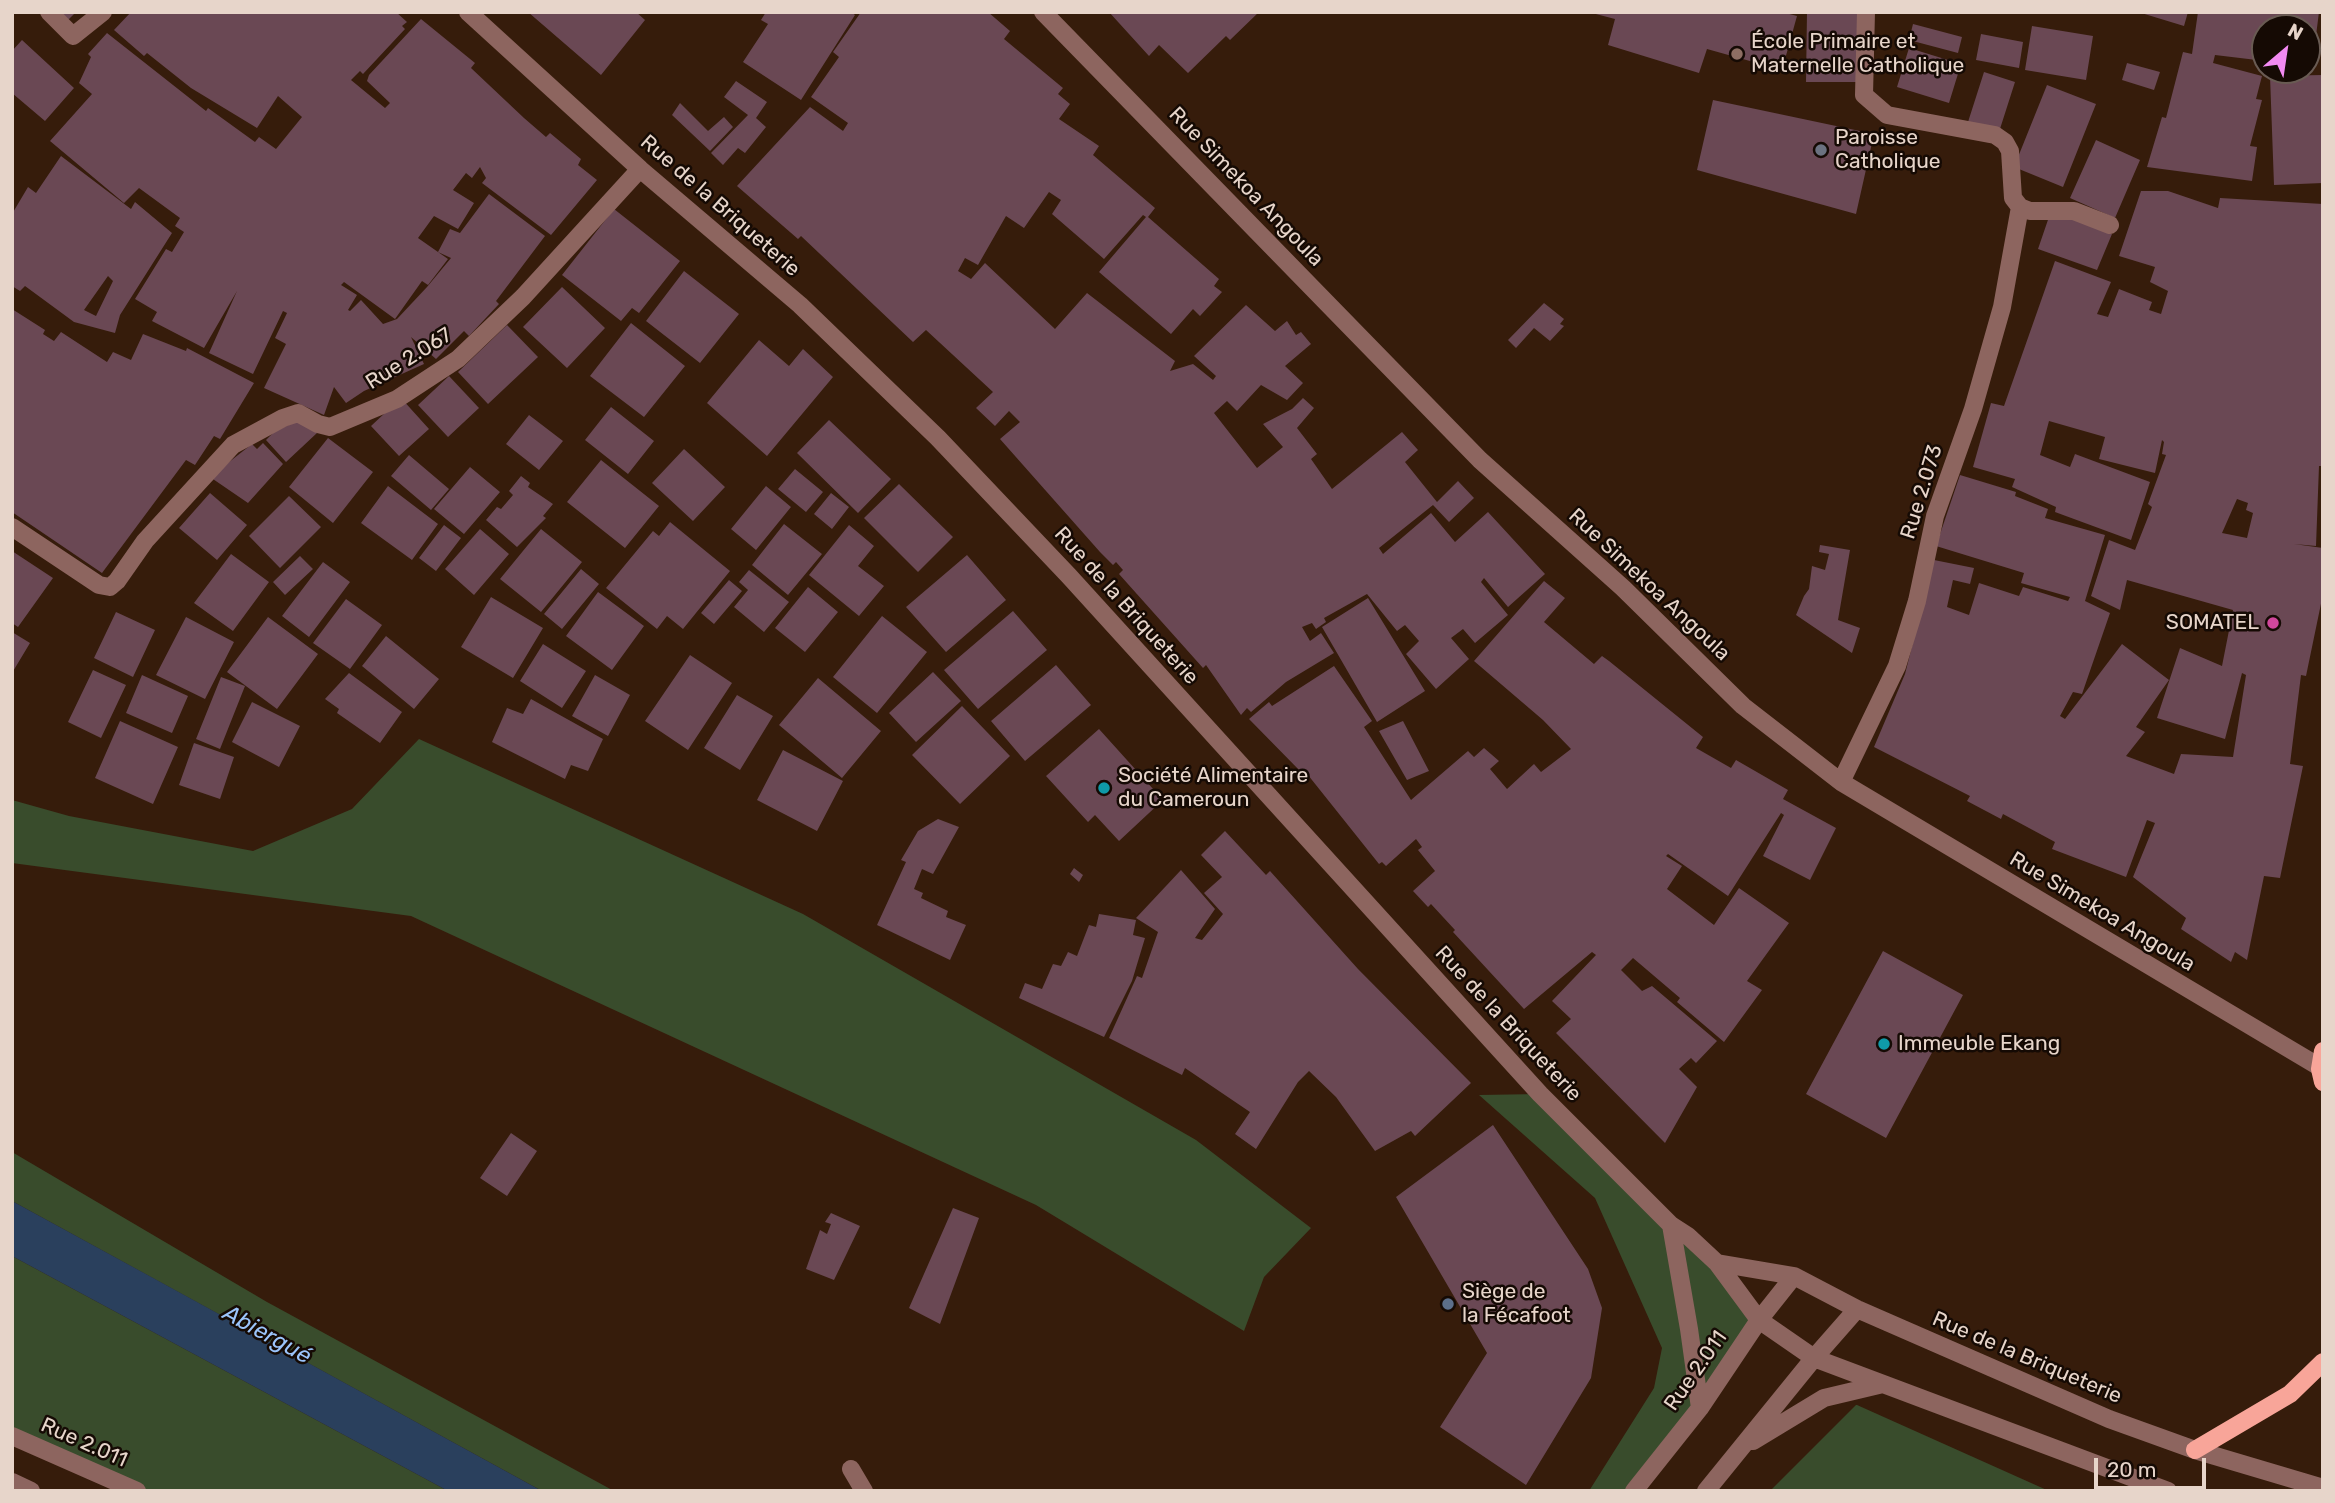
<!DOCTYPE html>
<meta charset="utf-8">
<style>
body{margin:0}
#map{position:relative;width:2335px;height:1503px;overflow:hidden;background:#361c0b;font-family:Rubik,sans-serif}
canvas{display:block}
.frame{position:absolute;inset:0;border:14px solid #e7d5ca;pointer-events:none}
.north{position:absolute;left:2251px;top:14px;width:70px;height:70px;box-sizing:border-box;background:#150a04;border:2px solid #695b53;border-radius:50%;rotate:29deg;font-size:19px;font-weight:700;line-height:28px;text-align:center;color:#e7d5ca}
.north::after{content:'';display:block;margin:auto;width:24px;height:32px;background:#f28af2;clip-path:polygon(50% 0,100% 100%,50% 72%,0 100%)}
.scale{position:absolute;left:2094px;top:1458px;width:112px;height:32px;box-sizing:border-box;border:4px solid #e7d5ca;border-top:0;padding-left:9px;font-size:21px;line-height:24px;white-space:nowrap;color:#e7d5ca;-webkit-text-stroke:5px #150a04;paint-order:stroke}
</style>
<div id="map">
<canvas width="2335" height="1503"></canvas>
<div class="frame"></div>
<div class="north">N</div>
<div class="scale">20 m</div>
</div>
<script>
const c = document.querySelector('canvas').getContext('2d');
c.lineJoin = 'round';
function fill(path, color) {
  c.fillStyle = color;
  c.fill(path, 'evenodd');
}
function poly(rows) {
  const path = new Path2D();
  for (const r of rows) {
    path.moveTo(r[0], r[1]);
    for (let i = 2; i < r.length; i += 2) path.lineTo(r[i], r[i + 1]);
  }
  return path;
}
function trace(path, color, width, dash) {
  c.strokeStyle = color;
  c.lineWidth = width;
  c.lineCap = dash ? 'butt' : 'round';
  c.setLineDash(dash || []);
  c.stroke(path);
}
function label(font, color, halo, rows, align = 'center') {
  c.font = font + ' Rubik,sans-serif';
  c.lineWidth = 5;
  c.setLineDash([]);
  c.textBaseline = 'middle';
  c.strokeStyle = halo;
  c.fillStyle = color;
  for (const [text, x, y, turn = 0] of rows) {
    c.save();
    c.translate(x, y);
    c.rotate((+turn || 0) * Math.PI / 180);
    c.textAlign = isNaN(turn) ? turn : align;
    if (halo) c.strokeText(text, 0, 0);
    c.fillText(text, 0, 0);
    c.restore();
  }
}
fill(poly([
 [419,739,803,914,1196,1140,1311,1228,1264,1277,1244,1331,1036,1205,411,916,12,863,12,800,69,816,253,851,352,809],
 [1540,1094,1671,1225,1759,1320,1634,1491,1589,1491,1654,1388,1662,1348,1595,1198,1479,1095],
 [12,1152,267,1302,614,1491,542,1491,12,1201],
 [12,1256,448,1491,137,1491,12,1436],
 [1856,1405,1857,1405,2049,1491,1770,1491]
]), '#394c2c');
fill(poly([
 [12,1201,155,1279,542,1491,448,1491,12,1256]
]), '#2a405d');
fill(poly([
 [58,12,76,12,67,21],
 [131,12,396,12,407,22,402,26,405,29,363,74,360,71,351,80,385,108,390,103,367,81,369,75,421,19,475,63,471,68,524,118,546,137,550,133,581,159,578,165,597,180,551,235,482,183,486,178,480,167,472,178,466,173,453,190,474,203,458,229,434,216,418,238,448,259,428,285,422,281,395,319,344,282,341,285,357,295,348,310,350,311,361,300,383,324,397,319,427,287,451,258,438,252,450,229,460,233,489,194,545,236,496,301,499,304,469,336,464,331,436,359,411,337,424,364,364,391,346,403,334,387,324,415,264,388,286,344,275,338,287,313,283,311,253,374,209,353,237,291,204,348,152,321,157,312,135,299,166,249,172,252,184,232,175,226,180,218,139,188,124,203,50,141,92,94,79,83,91,57,88,54,107,33,206,111,208,108,255,142,259,137,276,149,302,117,278,96,257,128,191,88,147,53,144,56,114,30],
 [528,12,636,12,645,20,601,75],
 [766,12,851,12,855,15,801,100,743,62,768,24,761,20],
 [861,12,988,12,1010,31,1004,39,1063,88,1058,94,1070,104,1059,119,1099,146,1093,155,1155,208,1148,217,1219,279,1214,286,1222,292,1200,316,1193,309,1171,334,1099,272,1146,217,1143,215,1104,259,1052,214,1061,200,1049,192,1024,228,1006,216,978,265,965,258,958,271,971,279,985,263,1055,329,1087,293,1175,361,1170,371,1193,364,1213,380,1216,376,1194,356,1246,305,1275,331,1287,321,1296,335,1301,332,1311,344,1285,366,1303,383,1287,400,1261,385,1237,411,1227,401,1214,413,1257,468,1283,447,1263,424,1292,409,1303,398,1314,408,1297,428,1317,454,1311,459,1332,489,1402,432,1418,450,1405,462,1437,502,1458,481,1474,498,1449,522,1433,505,1379,548,1383,554,1431,513,1455,542,1488,512,1545,574,1508,607,1484,578,1481,582,1508,615,1475,643,1463,629,1451,638,1469,659,1436,689,1406,654,1419,641,1405,625,1397,631,1367,594,1324,618,1326,622,1316,629,1312,623,1302,627,1310,641,1321,633,1334,653,1286,682,1251,712,1247,708,1241,715,1206,665,1203,668,1119,574,1123,570,1116,562,1113,565,1100,552,1000,439,1020,422,1009,411,995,426,976,408,993,392,926,330,913,342,801,236,798,239,737,186,810,107,843,131,848,123,811,97,839,57,833,52],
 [1109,12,1259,12,1230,40,1226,36,1188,73,1159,45,1149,56],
 [1782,12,1797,16,1782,70,1707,49,1699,73,1608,45,1615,19,1592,13],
 [1807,12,1857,12,1858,82,1806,82],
 [2138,12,2188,12,2184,26],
 [2198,12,2319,12,2312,67,2307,67,2307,28,2265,28,2265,61,2215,55,2213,63,2262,76,2256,99,2262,100,2250,146,2257,147,2252,181,2147,167,2162,117,2166,118,2183,52,2192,54],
 [1913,24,1962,37,1958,53,1909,40],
 [2032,26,2093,36,2086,80,2025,70],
 [1981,34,2023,42,2019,68,1976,60],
 [22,40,74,88,45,121,12,93,12,51],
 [1909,48,1961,64,1949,103,1897,87],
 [2127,63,2160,72,2154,90,2122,80],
 [1984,72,2015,82,1999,132,1968,122],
 [2323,75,2323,183,2274,185,2270,76],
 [736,81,767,102,756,118,766,127,745,153,738,148,723,165,711,153,748,115,724,97],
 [2047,85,2096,104,2063,187,2014,167],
 [1713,100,1874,134,1856,214,1697,170],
 [680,103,708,131,724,117,733,127,710,151,672,115],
 [2096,140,2140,160,2115,218,2070,198],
 [61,156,131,209,135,202,172,233,120,315,115,333,74,322,25,286,20,291,12,286,12,214,28,187,36,193],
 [108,276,113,281,96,316,84,310],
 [2141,191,2168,191,2218,208,2220,198,2323,204,2323,466,2319,466,2316,546,2294,544,2323,548,2323,594,2306,676,2301,675,2290,764,2303,766,2280,878,2264,876,2247,960,2235,952,2231,962,2181,929,2186,918,2133,877,2155,823,2147,820,2126,877,2052,849,2055,842,2003,814,2001,819,1967,801,1970,796,1874,747,1905,674,1934,560,1974,568,1970,584,1953,580,1947,607,1969,615,1979,583,2019,596,2023,587,2068,601,2070,597,2021,583,2024,573,1936,546,1960,475,2016,492,2015,496,2048,509,2045,518,2105,535,2085,601,2110,613,2082,694,2073,692,2060,716,2065,719,2122,644,2169,680,2136,727,2145,732,2126,756,2174,774,2181,754,2233,757,2246,675,2242,673,2225,739,2157,718,2180,648,2222,666,2233,610,2127,580,2120,610,2091,596,2109,540,2135,550,2152,507,2148,504,2166,455,2162,454,2164,442,2162,440,2155,473,2099,459,2105,437,2049,421,2040,455,2070,467,2075,454,2150,482,2131,540,2055,512,2056,507,2012,487,2015,479,1973,467,1991,403,2004,406,2055,261,2111,282,2097,314,2108,317,2119,289,2152,302,2149,310,2161,314,2168,291,2150,282,2155,267,2119,256],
 [2237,499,2248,503,2246,510,2253,513,2247,538,2222,533],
 [614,209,680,261,639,313,632,308,621,321,562,275],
 [2051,211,2112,234,2097,270,2038,249],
 [684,271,739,314,700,363,646,321],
 [562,287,605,328,567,368,523,327],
 [1544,303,1564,319,1560,324,1564,326,1550,341,1534,328,1516,348,1508,340],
 [12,309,45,330,43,334,54,341,61,332,107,362,113,352,131,360,143,334,186,351,187,348,254,383,220,439,214,436,195,465,186,460,102,573,12,512],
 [631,323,685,366,644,417,590,376],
 [507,325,538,357,488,404,458,372],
 [759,340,789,366,803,349,833,377,767,456,707,403],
 [449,376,479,408,448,437,418,405],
 [401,398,429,429,399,456,371,426],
 [611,407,654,441,628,474,585,440],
 [529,415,563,441,539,470,506,444],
 [303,418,317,433,286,462,266,440,274,432],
 [829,420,891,479,858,513,797,453],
 [328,438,373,472,333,523,289,487],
 [263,443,283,464,248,503,210,477,252,444,257,449],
 [684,449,725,487,693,521,652,483],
 [409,455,449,489,431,510,391,476],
 [601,460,659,506,625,548,567,502],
 [470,467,500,492,464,534,434,509],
 [795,469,823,492,806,512,778,489],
 [521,476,530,483,528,487,553,504,543,516,546,518,517,547,486,520,497,507,501,509,513,495,509,491],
 [899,484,953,537,918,572,864,518],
 [388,486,438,524,412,560,361,523],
 [766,486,791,507,756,550,731,529],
 [210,493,247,525,217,560,179,528],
 [831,493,849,507,832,529,814,514],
 [289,496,321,527,280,568,249,536],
 [670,522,730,571,683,629,667,616,657,629,606,588,653,531,659,536],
 [784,524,822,554,788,595,752,565],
 [444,525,461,538,436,571,419,558],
 [849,525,874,546,858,566,884,586,859,616,809,575],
 [480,529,509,554,474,595,445,569],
 [541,529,582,562,541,612,500,579],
 [1820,545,1850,550,1838,620,1860,628,1852,653,1796,615,1804,596,1809,589,1812,566,1825,570,1829,554,1819,552],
 [12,551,53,578,18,627,12,623],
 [231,554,269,582,233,631,194,603],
 [967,555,1006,600,946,652,906,607],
 [300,556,313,569,285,595,273,582],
 [323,562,350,582,309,637,282,616],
 [581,569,599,584,562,629,544,614],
 [749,570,789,602,764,632,734,607,748,590,739,582],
 [729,580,742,591,714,624,701,613],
 [1544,581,1565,598,1544,622,1594,664,1602,656,1609,661,1703,737,1696,748,1731,768,1736,760,1788,790,1783,799,1836,828,1810,880,1763,856,1784,815,1781,813,1728,896,1668,854,1666,856,1682,866,1667,889,1714,925,1739,888,1789,923,1747,981,1762,990,1724,1042,1677,1002,1680,998,1633,958,1621,970,1642,991,1652,986,1717,1041,1696,1063,1691,1058,1679,1069,1697,1087,1665,1143,1556,1033,1571,1019,1552,1001,1596,955,1592,952,1524,1009,1453,932,1455,930,1431,904,1428,907,1413,891,1435,871,1418,850,1422,847,1416,839,1386,866,1382,862,1379,864,1304,770,1301,772,1249,719,1269,702,1272,706,1334,666,1372,721,1364,727,1411,800,1468,751,1474,757,1484,748,1499,761,1490,769,1507,789,1534,764,1541,772,1571,749,1543,720,1474,661],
 [808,587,838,612,805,652,775,628],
 [598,592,644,626,612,670,566,636],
 [491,597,543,628,513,678,461,647],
 [1368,598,1425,691,1377,722,1322,627],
 [346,599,382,625,350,669,313,643],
 [1013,611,1047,650,978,709,944,670],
 [116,612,155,630,133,677,94,658],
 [882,616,927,652,877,713,833,677],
 [186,617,234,642,205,699,156,675],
 [268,617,318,654,277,709,227,672],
 [12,632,30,643,12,673],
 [386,636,439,679,414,709,362,666],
 [543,644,586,671,562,708,520,681],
 [690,655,732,683,688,750,645,721],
 [1056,665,1091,705,1025,761,991,721],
 [93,670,126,685,101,738,68,722],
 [933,672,961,701,916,742,889,713],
 [349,673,402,712,380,743,337,713,339,709,325,699],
 [142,675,188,696,172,733,126,713],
 [595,675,630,695,608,736,572,716],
 [221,677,245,686,220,749,196,739],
 [818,678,881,731,842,778,779,725],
 [737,695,773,716,740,770,704,748],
 [531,699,603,739,588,771,571,765,565,779,492,742,507,708,523,714],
 [252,702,300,726,279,767,232,742],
 [962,706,1010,756,960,804,912,755],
 [120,721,178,747,153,804,95,778],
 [1403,721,1429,771,1407,780,1379,731],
 [1099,729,1163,800,1119,841,1095,815,1088,822,1046,776],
 [194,743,234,757,220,799,179,785],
 [783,750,843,781,817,831,757,800],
 [938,819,959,827,933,874,922,869,914,889,923,893,921,898,948,911,946,917,966,925,950,960,877,925,906,862,901,860,918,831],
 [1225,831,1266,875,1270,871,1358,969,1471,1083,1415,1136,1411,1131,1375,1151,1336,1097,1309,1071,1298,1082,1256,1149,1235,1134,1250,1112,1185,1068,1182,1075,1109,1038,1137,976,1142,978,1158,932,1136,918,1181,870,1215,909,1195,938,1202,940,1223,914,1204,893,1222,877,1201,855],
 [1074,868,1083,875,1079,882,1070,874],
 [1099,914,1136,920,1133,935,1145,938,1132,981,1104,1037,1019,998,1025,983,1042,989,1053,964,1061,966,1068,952,1077,956,1089,925,1096,927],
 [1883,951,1963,995,1886,1138,1806,1094],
 [1493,1125,1588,1269,1602,1308,1591,1378,1526,1485,1440,1427,1487,1353,1396,1197],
 [511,1133,537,1151,507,1196,480,1178],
 [953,1208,979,1218,940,1324,909,1308],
 [831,1213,860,1226,834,1280,806,1269,820,1230,827,1234,831,1224,825,1222]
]), '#6a4854');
trace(poly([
 [49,12,73,36,103,12],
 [468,12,640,169,800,305,938,438,1069,576,1540,1094,1671,1225,1688,1236,1717,1263,1759,1320,1814,1358,2168,1491],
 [1043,12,1480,460,1623,588,1743,706,1841,782,2323,1069],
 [1866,12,1864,95,1887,115,1995,135,2005,142,2010,151,2013,198,2020,207,2030,211,2074,211,2110,225],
 [12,527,99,585,110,587,117,581,145,541,233,445,283,418,298,413,318,424,330,427,397,399,458,359,523,297,640,169],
 [1841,782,1897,666,1917,601,1935,516,1973,409,2002,307,2020,207],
 [1671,1225,1689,1329,1700,1408],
 [1717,1263,1794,1276,1857,1309,2109,1419,2195,1450,2323,1488],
 [12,1436,137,1491],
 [1753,1441,1824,1398,1883,1384],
 [851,1469,864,1491],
 [12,1482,31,1491],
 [1634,1491,1700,1408,1759,1320,1794,1276],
 [1706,1491,1814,1358,1857,1309]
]), '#8d655f', 18);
trace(poly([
 [2323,1051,2320,1069,2323,1082],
 [2195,1450,2290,1394,2323,1362]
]), '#f8a599', 18);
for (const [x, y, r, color] of [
 [1737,54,7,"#8d6e63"],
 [1821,150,7,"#6b7280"],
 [2273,623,7,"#d1479c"],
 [1104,788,7,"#0f9aa8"],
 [1884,1044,7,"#0f9aa8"],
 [1448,1304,7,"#5c6f8a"]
]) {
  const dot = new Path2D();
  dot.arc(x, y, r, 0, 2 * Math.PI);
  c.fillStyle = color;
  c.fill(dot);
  trace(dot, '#150a04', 2.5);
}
label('21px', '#e7d5ca', '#150a04', [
 ["École Primaire et",1751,42],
 ["Maternelle Catholique",1751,66],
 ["Paroisse",1835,138],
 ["Catholique",1835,162],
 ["SOMATEL",2259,623,"right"],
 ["Société Alimentaire",1118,776],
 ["du Cameroun",1118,800],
 ["Immeuble Ekang",1898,1044],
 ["Siège de",1462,1292],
 ["la Fécafoot",1462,1316]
], 'left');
label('21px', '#e7d5ca', '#150a04', [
 ["Rue Simekoa Angoula",1246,187,46],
 ["Rue de la Briqueterie",720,206,41],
 ["Rue 2.067",409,359,-32],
 ["Rue 2.073",1922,492,-73],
 ["Rue Simekoa Angoula",1649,585,43],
 ["Rue de la Briqueterie",1126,606,48],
 ["Rue Simekoa Angoula",2102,912,31],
 ["Rue de la Briqueterie",1508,1024,47],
 ["Rue de la Briqueterie",2027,1358,23],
 ["Rue 2.011",1696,1371,-55],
 ["Rue 2.011",84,1443,24]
]);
label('italic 23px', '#9bc4fa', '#150a04', [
 ["Abiergué",267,1335,29]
]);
</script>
